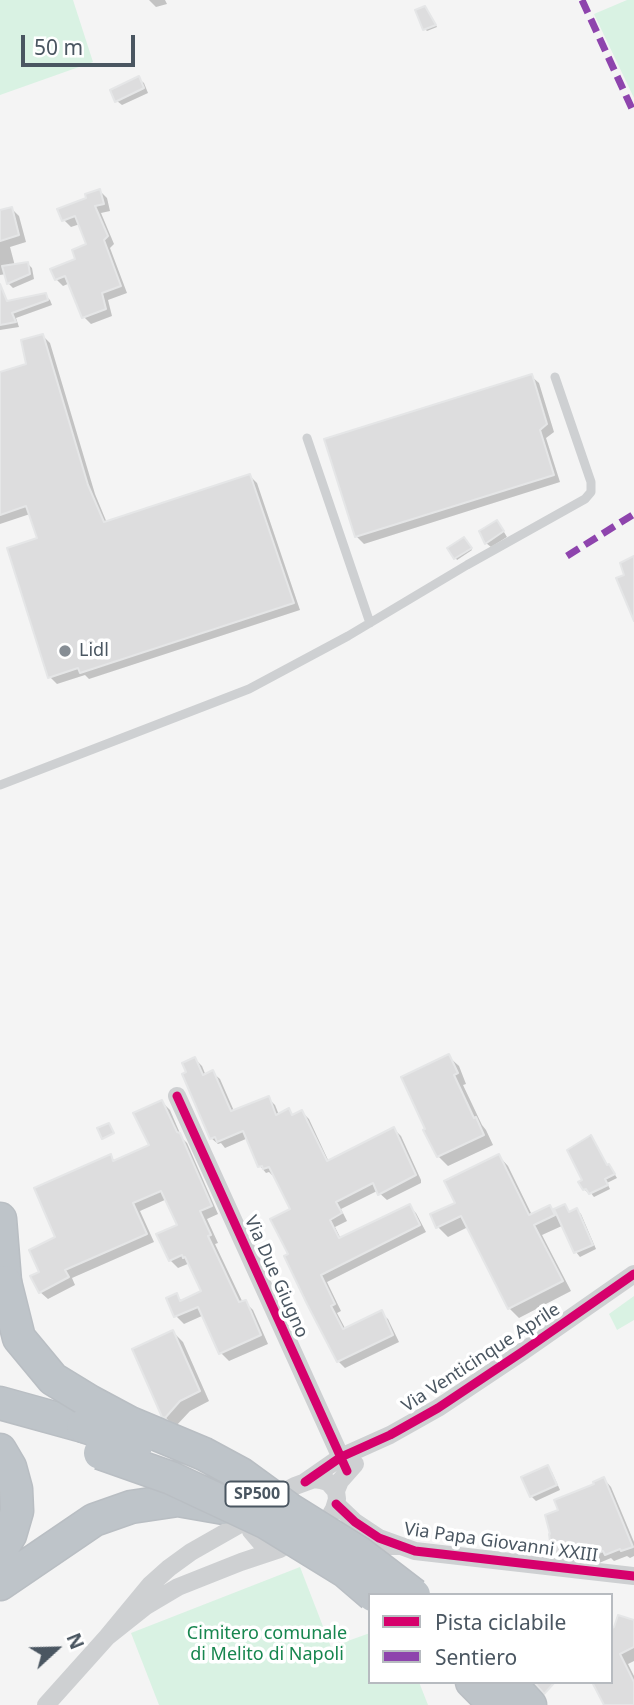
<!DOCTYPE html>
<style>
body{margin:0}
#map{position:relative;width:634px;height:1705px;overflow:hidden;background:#f4f4f4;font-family:"Noto Sans",sans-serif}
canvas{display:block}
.legend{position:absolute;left:368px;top:1593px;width:245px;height:91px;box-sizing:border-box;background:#fff;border:2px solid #b7bbc0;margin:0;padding:9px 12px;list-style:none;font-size:21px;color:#4a5661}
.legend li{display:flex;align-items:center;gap:14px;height:35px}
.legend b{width:35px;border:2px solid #b7bbc0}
.north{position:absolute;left:21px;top:1614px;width:70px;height:70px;-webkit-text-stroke:5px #fff;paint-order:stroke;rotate:68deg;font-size:19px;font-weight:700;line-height:28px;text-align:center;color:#4a5661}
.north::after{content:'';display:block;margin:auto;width:24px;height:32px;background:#4a5661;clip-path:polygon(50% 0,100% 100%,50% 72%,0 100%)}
.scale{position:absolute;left:21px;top:35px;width:114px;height:32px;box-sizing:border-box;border:4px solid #4a5661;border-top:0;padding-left:9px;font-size:21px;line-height:24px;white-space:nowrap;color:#4a5661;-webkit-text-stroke:5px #fff;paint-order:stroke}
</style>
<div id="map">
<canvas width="634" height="1705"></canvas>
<ul class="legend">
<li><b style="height:9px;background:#d6006c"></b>Pista ciclabile</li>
<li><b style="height:9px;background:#8e44ad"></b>Sentiero</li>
</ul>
<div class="north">N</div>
<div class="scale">50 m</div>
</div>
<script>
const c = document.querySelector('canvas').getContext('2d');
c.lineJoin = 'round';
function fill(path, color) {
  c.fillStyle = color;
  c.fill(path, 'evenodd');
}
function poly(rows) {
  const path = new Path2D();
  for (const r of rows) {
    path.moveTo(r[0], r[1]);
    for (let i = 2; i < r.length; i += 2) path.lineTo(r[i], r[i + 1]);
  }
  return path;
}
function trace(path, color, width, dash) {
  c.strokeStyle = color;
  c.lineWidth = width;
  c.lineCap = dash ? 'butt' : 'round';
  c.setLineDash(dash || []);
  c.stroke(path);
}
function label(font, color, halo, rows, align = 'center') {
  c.font = font + ' "Noto Sans",sans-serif';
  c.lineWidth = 7;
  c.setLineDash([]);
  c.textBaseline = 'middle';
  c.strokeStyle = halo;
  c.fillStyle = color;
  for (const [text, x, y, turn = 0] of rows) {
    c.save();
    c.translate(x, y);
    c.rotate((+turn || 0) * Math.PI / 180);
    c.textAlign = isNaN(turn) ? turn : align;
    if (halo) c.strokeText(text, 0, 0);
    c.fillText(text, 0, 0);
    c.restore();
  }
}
fill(poly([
 [0,0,73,0,93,62,0,95],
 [627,0,634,0,634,98,594,14],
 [634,1296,634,1320,617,1330,609,1314],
 [300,1567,331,1647,370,1633,370,1682,419,1682,428,1705,159,1705,131,1633]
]), '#d9f2e3');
fill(poly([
 [149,0,165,0,167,4,156,7],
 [427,10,437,27,427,31,425,29],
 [139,79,144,83,148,93,122,105,117,101],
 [100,191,107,198,110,211,101,213,114,244,110,248,127,293,108,300,112,316,91,324,84,317,70,283,63,286,56,279,78,260,89,245,80,224,71,227,64,220,59,210,88,199],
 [12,209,19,216,26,242,10,247,15,266,27,263,32,268,34,279,13,288,8,283,6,274,0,275,0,212],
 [45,295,50,300,52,305,16,318,19,327,0,330,0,305],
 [43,336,50,343,95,494,107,523,250,476,257,483,300,610,89,679,85,675,57,684,50,677,39,540,30,514,0,524,0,374,28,366],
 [531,376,539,383,554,432,546,438,560,482,364,544,356,536],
 [501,527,507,537,491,547,486,543],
 [466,541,472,550,457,560,450,549],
 [448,1056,459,1066,466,1084,463,1085,482,1125,486,1130,493,1145,448,1166,438,1156],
 [195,1059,202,1066,206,1076,213,1073,220,1079,234,1111,268,1098,275,1105,279,1115,289,1110,294,1116,302,1112,309,1119,329,1162,394,1129,401,1136,421,1180,421,1183,387,1200,377,1191,341,1209,347,1221,335,1227,341,1239,409,1206,416,1213,426,1232,327,1282,341,1311,337,1313,346,1330,381,1313,388,1319,399,1342,345,1368,338,1361,290,1255,293,1210,274,1174,272,1175,269,1172,266,1173,260,1166,248,1138,225,1148,221,1143,218,1144,211,1138,188,1073],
 [162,1102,170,1110,182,1138,187,1143,218,1214,207,1219,218,1243,215,1244,243,1303,245,1302,253,1310,268,1344,229,1361,221,1353,204,1315,184,1324,176,1316,176,1295,183,1302,204,1292,190,1263,178,1268,170,1260,179,1225,167,1199,140,1211,154,1242,72,1278,75,1285,48,1299,40,1292,42,1272,58,1238,110,1156,116,1162,151,1146],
 [499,1156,508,1166,532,1215,550,1207,554,1211,565,1206,570,1213,577,1210,581,1214,596,1249,580,1257,576,1252,564,1225,542,1235,571,1291,519,1318,509,1308,468,1227,448,1237,438,1227,432,1215,457,1204],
 [608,1167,612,1170,617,1178,607,1183,610,1189,594,1197,590,1192,588,1193,584,1189,584,1180],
 [173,1332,183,1342,209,1401,190,1411,175,1427,164,1416],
 [547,1467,552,1472,560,1490,536,1501,531,1496],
 [604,1479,611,1487,634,1542,634,1556,630,1558,627,1556,614,1561,611,1558,592,1566,565,1563,557,1555,560,1511],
 [634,1619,634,1661,628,1664,634,1676,634,1705,605,1705,611,1682,611,1629]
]), '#0003');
const building = poly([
 [425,6,436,25,423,30,415,10,425,6],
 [139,76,144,88,115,102,110,90,139,76],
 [100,189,104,204,95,206,108,236,104,240,121,286,102,293,106,309,82,318,65,276,55,280,50,269,75,259,72,250,86,244,75,216,62,221,57,209,86,198,85,194,100,189],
 [12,207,19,235,0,241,0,210,12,207],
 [28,262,30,274,7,284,2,266,28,262],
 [0,284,7,301,46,293,48,300,12,313,16,322,0,325,0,284],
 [43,334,88,485,104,522,250,474,294,603,80,673,78,668,48,678,7,548,37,538,26,506,0,515,0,372,26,364,21,340,43,334],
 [532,374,547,424,540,430,554,475,355,537,324,439,532,374],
 [497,520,504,531,485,544,479,531,497,520],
 [464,537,472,548,454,559,447,548,464,537],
 [634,556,634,621,616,578,624,575,620,563,634,556],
 [449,1054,458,1073,454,1075,474,1118,476,1117,484,1135,437,1157,423,1130,425,1129,401,1077,449,1054],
 [195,1057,203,1075,213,1070,231,1111,269,1096,276,1115,289,1108,292,1115,302,1110,327,1161,394,1127,416,1175,378,1195,373,1183,336,1202,342,1213,330,1220,339,1238,410,1204,420,1225,321,1275,335,1304,331,1306,343,1329,382,1310,393,1335,337,1362,307,1304,284,1256,288,1254,270,1219,290,1209,269,1167,263,1169,262,1166,258,1167,243,1131,217,1142,215,1137,210,1139,182,1074,186,1072,182,1063,195,1057],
 [162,1100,177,1132,180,1133,212,1206,200,1211,211,1235,208,1236,239,1302,246,1300,261,1335,219,1354,198,1307,174,1317,166,1298,177,1293,180,1301,201,1291,185,1257,183,1258,182,1255,169,1261,156,1234,177,1225,161,1191,133,1203,147,1234,65,1270,69,1277,39,1293,30,1276,39,1272,29,1250,55,1237,34,1188,111,1154,113,1161,149,1145,133,1113,162,1100],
 [109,1123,114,1133,102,1139,97,1128,109,1123],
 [591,1135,607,1165,609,1164,615,1174,605,1179,608,1185,589,1194,586,1189,583,1190,578,1182,582,1180,567,1150,591,1135],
 [499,1154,529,1215,550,1205,555,1215,534,1225,563,1281,508,1309,461,1216,436,1228,430,1214,455,1203,444,1181,499,1154],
 [565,1204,569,1212,577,1208,593,1245,574,1253,554,1209,565,1204],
 [173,1330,200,1391,180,1401,165,1418,162,1417,132,1349,173,1330],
 [548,1465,557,1485,530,1497,521,1477,548,1465],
 [604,1477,633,1547,621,1551,620,1549,605,1555,603,1551,584,1559,571,1557,570,1555,566,1557,556,1556,550,1541,549,1534,550,1534,545,1515,558,1510,554,1500,594,1484,593,1482,604,1477],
 [618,1615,634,1620,634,1647,620,1654,634,1682,634,1705,604,1705,592,1682,611,1682,611,1629,614,1627,618,1615],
 [534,1682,555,1682,544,1694,534,1682]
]);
fill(building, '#ddddde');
trace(building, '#e5e6e7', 2);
const highway = poly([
 [0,1219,5,1282,2,1307],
 [0,1403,83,1426],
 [0,1450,10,1467,16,1489,17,1511,10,1535,0,1552],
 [0,1584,94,1520,131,1507,178,1500,224,1508],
 [472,1682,495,1705],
 [509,1682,530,1705]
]);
trace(highway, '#b9bec3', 35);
trace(poly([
 [307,438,370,623],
 [0,785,249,689,348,636,467,565,585,499,591,492,591,482,555,377]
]), '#ced0d2', 9);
trace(poly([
 [177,1096,347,1471],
 [305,1482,341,1457,390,1435,438,1408,522,1352,634,1274],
 [336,1491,328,1482,321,1480,314,1479,295,1486,259,1505,249,1519,251,1531,262,1544,268,1548,275,1549,291,1545,321,1525,330,1516,334,1509,337,1499,336,1491,340,1481,355,1464],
 [336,1504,355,1522,379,1538,415,1551,634,1576],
 [353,1546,398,1546],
 [107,1637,146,1606,178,1587,241,1562,280,1549],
 [46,1705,107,1637,150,1585,169,1568,191,1552,249,1519]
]), '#ced0d2', 18);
trace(highway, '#bec4c9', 32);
const highwayBridge = poly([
 [5,1282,19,1338,53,1379,89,1401,130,1423,204,1454,241,1474,289,1509],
 [83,1426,137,1444],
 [100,1453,171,1478,267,1523,345,1571,373,1595],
 [269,1500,289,1509,358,1552,414,1595]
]);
trace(highwayBridge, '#b9bec3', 35, []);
trace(highwayBridge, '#bec4c9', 32);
trace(poly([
 [582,0,634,113],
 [567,556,634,514]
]), '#8e44ad', 7, [14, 7]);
trace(poly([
 [177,1096,347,1471],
 [305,1482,341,1457,390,1435,438,1408,522,1352,634,1274],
 [336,1504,355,1522,379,1538,415,1551,634,1576]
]), '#d6006c', 9);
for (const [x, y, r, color] of [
 [65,651,7,"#868d94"]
]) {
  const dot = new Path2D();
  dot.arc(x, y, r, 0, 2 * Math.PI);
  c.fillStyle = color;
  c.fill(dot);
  trace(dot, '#fff', 2.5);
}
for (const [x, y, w] of [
 [257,1494,63]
]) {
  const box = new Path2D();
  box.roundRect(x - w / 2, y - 12.5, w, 25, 5);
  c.fillStyle = '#fff';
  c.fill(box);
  trace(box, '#4a5661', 2);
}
label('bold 16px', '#4a5661', null, [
 ["SP500",257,1494]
]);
label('18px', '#4a5661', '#fff', [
 ["Lidl",79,651]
], 'left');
label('18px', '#4a5661', '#fff', [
 ["Via Due Giugno",276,1277,66],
 ["Via Venticinque Aprile",481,1358,-33],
 ["Via Papa Giovanni XXIII",501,1543,8]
]);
label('18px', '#17864f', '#fff', [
 ["Cimitero comunale",267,1634],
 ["di Melito di Napoli",267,1655]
]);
</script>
